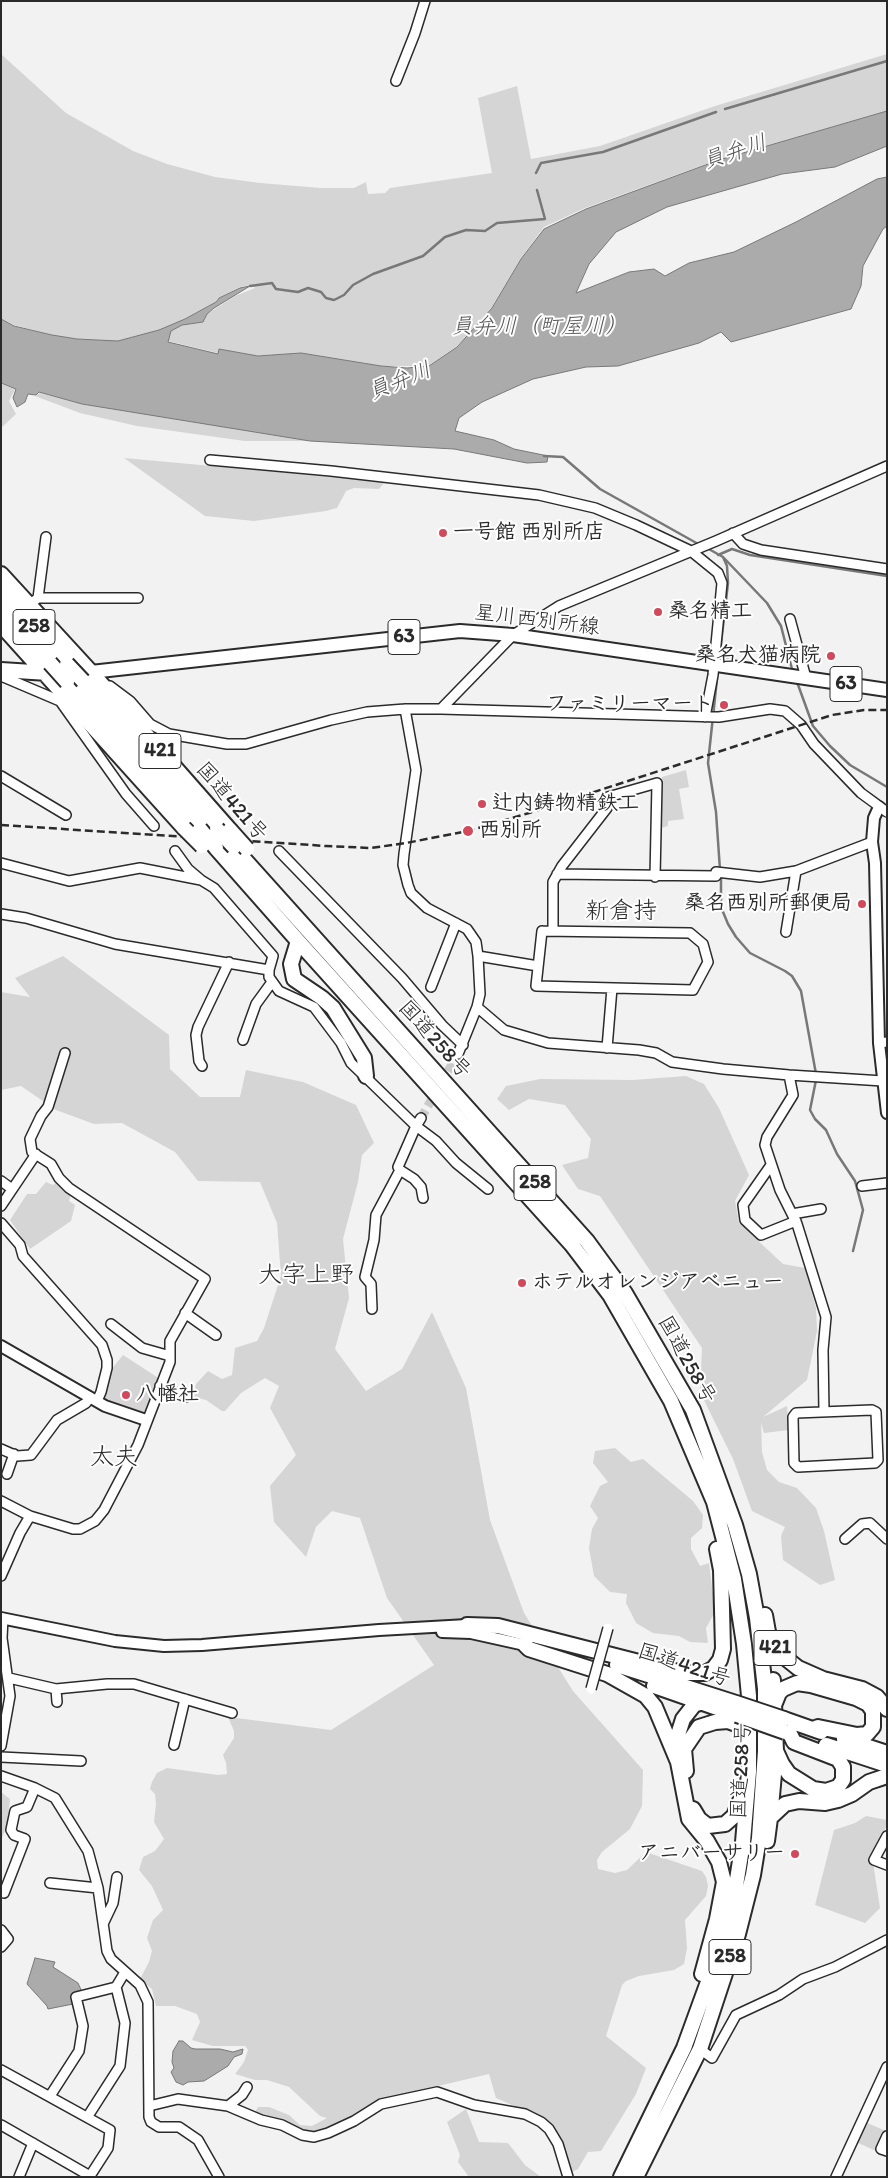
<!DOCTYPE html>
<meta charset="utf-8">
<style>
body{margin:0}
#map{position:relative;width:888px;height:2178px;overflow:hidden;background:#f2f2f2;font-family:Itim,sans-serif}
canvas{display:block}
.frame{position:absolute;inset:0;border:2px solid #2b2b2b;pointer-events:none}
</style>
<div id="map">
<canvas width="888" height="2178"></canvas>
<div class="frame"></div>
</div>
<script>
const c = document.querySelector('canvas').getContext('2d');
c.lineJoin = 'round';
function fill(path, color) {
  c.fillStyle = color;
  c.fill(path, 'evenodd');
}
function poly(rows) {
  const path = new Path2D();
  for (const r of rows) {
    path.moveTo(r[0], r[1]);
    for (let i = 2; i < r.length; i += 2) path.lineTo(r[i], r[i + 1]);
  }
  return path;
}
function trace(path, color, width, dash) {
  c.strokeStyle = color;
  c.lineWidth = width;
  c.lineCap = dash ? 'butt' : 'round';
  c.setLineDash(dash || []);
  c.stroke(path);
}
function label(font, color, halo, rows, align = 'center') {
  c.font = font + ' Itim,"Klee One",sans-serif';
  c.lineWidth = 4;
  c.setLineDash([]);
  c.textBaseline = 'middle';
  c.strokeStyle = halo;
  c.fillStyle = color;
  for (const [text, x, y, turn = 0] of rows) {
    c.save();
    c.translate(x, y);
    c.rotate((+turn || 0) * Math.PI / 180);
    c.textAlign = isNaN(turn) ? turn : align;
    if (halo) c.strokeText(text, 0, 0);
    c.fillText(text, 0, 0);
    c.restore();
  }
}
fill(poly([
 [1,54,66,113,133,151,167,164,215,177,260,183,321,188,354,188,366,182,368,194,385,193,390,188,492,173,478,98,517,86,531,159,600,146,715,106,887,54,887,111,720,159,585,208,544,227,521,258,492,307,457,346,428,366,381,366,301,353,259,356,219,349,218,353,168,341,171,331,182,325,203,322,207,314,235,296,255,288,251,285,240,287,218,298,215,302,185,319,159,330,118,341,77,339,53,335,14,325,1,319],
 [1,384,15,389,9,401,16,414,1,428],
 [40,393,83,404,186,419,310,441,245,441,137,426,80,413,35,396],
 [124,458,343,478,384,483,379,489,354,488,346,491,337,508,326,511,254,521,205,516],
 [686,770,689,787,679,789,684,819,668,821,668,826,658,829,662,777],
 [63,956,169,1035,170,1069,200,1097,240,1097,246,1070,303,1082,356,1105,374,1143,362,1155,358,1182,343,1239,349,1298,335,1349,366,1391,402,1369,432,1312,466,1388,490,1520,524,1613,573,1691,643,1770,642,1806,630,1829,602,1852,597,1860,598,1869,615,1873,627,1870,646,1852,702,1871,706,1877,708,1886,706,1896,685,1920,687,1948,684,1964,674,1970,639,1976,626,1981,622,1985,606,2036,646,2068,636,2094,601,2151,588,2152,578,2169,572,2172,567,2155,555,2133,544,2119,496,2098,489,2074,396,2096,374,2104,346,2121,315,2134,304,2132,287,2123,255,2112,258,2107,269,2107,289,2115,300,2125,312,2126,327,2118,320,2116,289,2087,267,2080,255,2080,235,2074,244,2062,248,2050,245,2046,213,2046,192,2040,200,2022,197,2014,175,2006,156,2006,152,1989,140,1979,149,1962,152,1951,147,1938,153,1920,163,1910,152,1886,139,1870,143,1857,155,1851,164,1839,154,1822,156,1804,155,1794,150,1789,152,1782,157,1773,167,1768,218,1775,227,1774,226,1763,223,1755,234,1738,234,1731,228,1717,331,1730,434,1665,387,1598,360,1518,332,1511,316,1527,306,1557,274,1522,270,1486,296,1455,270,1408,279,1386,265,1378,241,1393,225,1411,222,1411,206,1400,193,1397,196,1384,208,1371,222,1379,232,1375,235,1348,257,1341,264,1328,281,1276,277,1223,260,1182,198,1181,175,1152,122,1123,94,1124,56,1110,21,1086,1,1090,1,992,30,997,15,978],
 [686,1076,704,1084,719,1108,749,1175,735,1201,739,1223,783,1264,805,1268,816,1308,817,1331,807,1380,763,1417,787,1406,789,1430,764,1433,761,1423,762,1452,767,1470,779,1482,797,1488,816,1508,824,1531,835,1580,820,1585,783,1560,781,1536,785,1527,752,1511,733,1459,700,1392,702,1348,600,1196,578,1189,562,1165,588,1158,591,1139,565,1105,529,1099,509,1110,497,1099,506,1086,540,1079,633,1080],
 [58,1181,71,1194,69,1201,75,1205,71,1221,30,1249,10,1220,27,1194,36,1194,46,1182,53,1185],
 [123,1355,160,1379,147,1412,143,1414,105,1400,104,1394,110,1371],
 [615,1448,631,1462,643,1459,693,1501,703,1515,702,1528,691,1538,691,1549,700,1566,709,1563,715,1612,706,1628,708,1643,690,1642,679,1636,653,1633,636,1623,626,1603,627,1594,610,1592,594,1576,589,1548,592,1529,598,1518,590,1506,600,1486,608,1482,593,1463,595,1451],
 [1,1792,10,1799,7,1826,1,1840],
 [866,1816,887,1820,887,1825,872,1856,880,1908,865,1923,815,1905,834,1830,855,1823],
 [466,2109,479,2142,508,2143,525,2165,541,2177,469,2177,458,2162,460,2155,447,2122],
 [865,2122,886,2131,876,2151,856,2142]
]), '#d5d5d5');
const water = poly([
 [887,111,887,146,835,167,782,174,667,207,616,232,589,264,576,293,629,272,654,269,665,276,689,263,734,252,796,222,877,179,887,177,887,226,883,229,863,266,861,286,851,309,731,342,721,332,699,343,618,366,586,367,533,379,482,402,459,418,455,431,494,440,514,449,548,456,547,462,527,463,454,449,310,441,82,404,39,392,36,395,28,394,25,402,17,407,13,398,16,389,1,383,1,319,14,326,52,335,77,339,118,341,159,330,185,319,216,302,219,298,240,288,250,286,214,308,207,314,203,322,182,325,171,331,168,342,218,354,219,349,258,356,301,353,381,366,407,368,429,366,457,347,492,308,521,259,544,229,586,209,719,160,887,111],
 [35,1958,55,1962,53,1967,78,1983,82,1992,72,1995,73,2004,48,2009,47,2006,27,1984,35,1958],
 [179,2041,183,2041,191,2048,195,2049,220,2049,233,2052,243,2049,242,2054,234,2057,228,2066,204,2081,188,2082,183,2085,176,2082,171,2072,174,2068,172,2062,173,2051,179,2041]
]);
fill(water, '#ababab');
trace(water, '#787878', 1);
trace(poly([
 [725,109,887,61],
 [536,173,541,163,603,152,716,112],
 [250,286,272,283,276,289,298,292,308,288,321,292,326,298,334,300,344,295,353,285,373,274,423,256,445,237,466,230,485,231,497,223,545,219,537,190],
 [544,456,563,457,600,489,700,545],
 [707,548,723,557,767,603,781,626,793,673],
 [718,555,732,549,750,555,887,576],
 [719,661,728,583,727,566,723,557],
 [717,679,708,763,716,812,720,870],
 [797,682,813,726,830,746,850,765,887,787],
 [721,875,721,907,728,924,736,937,750,953,785,971,792,976,801,991,816,1074],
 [816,1080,810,1110,815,1119,826,1130,837,1154,855,1181,863,1210,853,1251]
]), '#787878', 2.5);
trace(poly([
 [421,1118,458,1054]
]), '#cacaca', 9, [9, 4.5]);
const minor = poly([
 [396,81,415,33,425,1],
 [210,460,331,471,539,495,595,508,636,525,691,551,718,573,722,583,713,675,705,717],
 [733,533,743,544,761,550,887,569],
 [38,598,46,537],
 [29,605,38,598,138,598],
 [790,619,806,678],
 [1,676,60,701,126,794,154,826],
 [110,686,130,701,150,724,169,734,227,744,246,744,331,720,367,712,405,709,441,709,719,717,770,709,785,711,801,725,814,744,861,793,887,812],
 [405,709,416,770,404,854,403,865,408,885,411,893,427,908,467,929,476,942,478,956,480,994,477,1007,458,1054],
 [441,709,513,635,559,606,716,541,887,466],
 [1,776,66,815],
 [175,851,188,869,201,880,214,888,273,956,269,970],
 [279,851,402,978,442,1025,463,1045],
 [1,863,69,881,140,868,201,880],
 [716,872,760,877,796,871,872,842],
 [557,874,716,876],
 [1,914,26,918,115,944,269,970,269,977,279,991,314,1007,341,1043,351,1063,416,1126,421,1118],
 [542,931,690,933,703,944,708,962,693,990,536,986,542,931],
 [553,931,553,882,562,866,607,808,608,797,657,783,655,877],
 [786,932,796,871],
 [478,956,538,966],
 [431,987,456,923],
 [477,1007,504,1030,548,1043,639,1050,656,1053,672,1062,723,1069,789,1075,883,1081],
 [243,1040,256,1004,272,982],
 [879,1043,887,1042],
 [607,1048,612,988],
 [202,1066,199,1061,196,1035,198,1027,229,962],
 [789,1075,793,1095,767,1137,765,1145,780,1190,797,1224,826,1317,823,1350,824,1412],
 [771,1165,743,1205,745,1220,761,1235,796,1221],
 [400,1170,414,1179,421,1187,423,1198],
 [1,1181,12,1189],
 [862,1186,887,1183],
 [1,1206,36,1154],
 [792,1214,821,1209],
 [1,1223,20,1245,23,1256,102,1345,107,1360,107,1368,101,1392,97,1401],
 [372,1309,371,1284,365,1277,374,1240,376,1215,400,1170,398,1167,416,1126,436,1141,456,1163,488,1189],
 [185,1313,216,1335],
 [111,1324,142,1348,170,1356],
 [160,1386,186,1397],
 [872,1410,876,1412,878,1460,875,1463,798,1467,794,1463,793,1417,796,1413,872,1410],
 [1,1449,17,1456,31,1455,57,1420,86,1403,90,1397],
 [7,1474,14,1454],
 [1,1501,30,1516],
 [845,1539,862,1524,870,1523,887,1539],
 [1,1576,20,1533,30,1516,73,1529,80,1529,95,1521,104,1510,138,1445,170,1362,170,1341,205,1279,69,1188,59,1178,51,1164,32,1152,30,1139,41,1116,48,1107,65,1053],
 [9,1678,56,1689,107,1684,134,1684,232,1713],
 [56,1689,57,1702],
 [174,1745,185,1699],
 [1,1746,10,1696,2,1638,3,1618],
 [1,1757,81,1761],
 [1,1776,35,1788,55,1798,88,1851,98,1888,107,1951,111,1959,140,1985,148,2002,149,2117,151,2122,159,2127,179,2127,198,2140,219,2177],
 [887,1836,874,1860,887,1865],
 [50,1883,98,1888],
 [4,1893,25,1839,14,1835,11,1830,15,1811,27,1807,35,1788],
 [104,1922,113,1903,117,1877],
 [1,1930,8,1939,1,1947],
 [700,2049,712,2058,736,2015,779,1995,803,1979,835,1967,887,1940],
 [1,2070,110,2130,108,2148,90,2176,1,2125],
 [50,2096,79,2051,83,2026,76,1997,116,1987],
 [149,2106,178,2099,228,2106,261,2120,282,2125,302,2135,314,2137,328,2133,354,2121,381,2104,437,2092,474,2105,525,2114,541,2122,549,2129,558,2144,568,2177],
 [228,2106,242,2095,247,2087],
 [88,2116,120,2066,125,2023,116,1987,125,1972],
 [887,2136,881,2149,887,2151],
 [19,2177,33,2143],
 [836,2177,887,2067]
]);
const tertiary = poly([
 [879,807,874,818,872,842,875,863,879,1043,887,1113],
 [1,1346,105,1406,146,1420],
 [1,1618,115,1641,164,1646,202,1645,379,1630,467,1625],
 [442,1632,471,1633,525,1645]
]);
const primary = poly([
 [91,672,460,631,513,635,887,690]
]);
const trunk = poly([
 [1,574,91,672,230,830],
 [1,590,67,664],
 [1,608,50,663],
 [1,625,184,828],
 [1,670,48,673],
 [83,681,216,828],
 [67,682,200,829],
 [216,848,298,941,572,1245,610,1295,671,1401,714,1502,734,1579,744,1644,749,1696,749,1772,743,1842,734,1898,720,1949,684,2048,621,2177],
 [235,849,587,1241,625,1293,693,1410,735,1525,749,1574,757,1618,765,1689,765,1751,759,1838,753,1875,738,1934,700,2049,636,2177],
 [298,941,291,964,294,979,322,998,333,1008,364,1058,366,1076],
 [765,1615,768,1632,778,1652,798,1668,823,1679,862,1689,877,1697,887,1709],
 [467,1625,498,1626,682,1673,705,1673,714,1668,720,1660,723,1649,721,1570,717,1549],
 [525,1645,529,1649,607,1674,646,1696,655,1707,678,1762,689,1819,707,1841,719,1862,724,1882,717,1919,702,1974],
 [617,1665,736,1703],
 [773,1680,776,1751,782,1764,789,1774,813,1789,826,1791,838,1787,843,1780,843,1767,838,1759,794,1742,790,1734],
 [654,1686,737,1715],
 [775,1703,779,1693,783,1689,797,1683,811,1685,856,1698,868,1704,873,1711,873,1727,867,1734,857,1735,818,1727,813,1729],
 [784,1719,821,1732],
 [844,1739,887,1753],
 [826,1745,887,1765],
 [677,1752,676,1741,683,1719,694,1705,705,1701],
 [686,1771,684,1749,699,1727,715,1722,728,1721,736,1724],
 [693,1809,699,1819,708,1826,725,1824,734,1816,743,1794],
 [770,1818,776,1752],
 [767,1841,770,1818,785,1804,799,1801,825,1803,838,1800,852,1794,869,1782,887,1776]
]);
trace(minor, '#2b2b2b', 12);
trace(tertiary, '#2b2b2b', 14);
trace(primary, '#2b2b2b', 16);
trace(trunk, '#2b2b2b', 18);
trace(minor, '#fff', 9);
trace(tertiary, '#fff', 10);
trace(primary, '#fff', 12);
trace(trunk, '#fff', 14);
trace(poly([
 [1,825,326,846,371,848,406,843,468,831,529,813,832,715,864,710,887,710]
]), '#2b2b2b', 2.5, [8, 4]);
const minorBridge = poly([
 [591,1689,608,1628]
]);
const trunkBridge = poly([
 [50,663,67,682],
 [67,664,83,681],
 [184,828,202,846],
 [200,829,216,848],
 [217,829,234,847],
 [230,830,247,849],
 [736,1703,784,1719],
 [737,1715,785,1732]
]);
trace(minorBridge, '#2b2b2b', 12, []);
trace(trunkBridge, '#2b2b2b', 18, []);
trace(minorBridge, '#fff', 9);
trace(trunkBridge, '#fff', 14);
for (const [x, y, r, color] of [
 [443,533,5,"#d1495b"],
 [658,612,5,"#d1495b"],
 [831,656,5,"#d1495b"],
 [724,705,5,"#d1495b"],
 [482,804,5,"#d1495b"],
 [468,831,6,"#d1495b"],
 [862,904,5,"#d1495b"],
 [522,1283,5,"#d1495b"],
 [126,1395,5,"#d1495b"],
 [795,1854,5,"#d1495b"]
]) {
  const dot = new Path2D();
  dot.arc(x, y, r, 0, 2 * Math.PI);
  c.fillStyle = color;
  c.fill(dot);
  trace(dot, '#fff', 2);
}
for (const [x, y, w] of [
 [34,627,42],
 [404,637,32],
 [846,684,32],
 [160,751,42],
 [535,1183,42],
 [775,1648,42],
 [730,1957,42]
]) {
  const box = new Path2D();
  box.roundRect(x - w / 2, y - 17.5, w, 35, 4);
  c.fillStyle = '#fff';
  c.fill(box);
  trace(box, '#2b2b2b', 1);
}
label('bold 20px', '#2b2b2b', null, [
 ["258",34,627],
 ["63",404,637],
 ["63",846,684],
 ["421",160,751],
 ["258",535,1183],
 ["421",775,1648],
 ["258",730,1957]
]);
label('bold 21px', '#2b2b2b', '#fff', [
 ["一号館 西別所店",453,533],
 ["桑名精工",668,612],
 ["桑名犬猫病院",821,656,"right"],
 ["ファミリーマート",714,705,"right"],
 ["辻内鋳物精鉄工",492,804],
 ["西別所",479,831],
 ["桑名西別所郵便局",852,904,"right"],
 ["ホテルオレンジアベニュー",532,1283],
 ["八幡社",136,1395],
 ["アニバーサリー",785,1854,"right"]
], 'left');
label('21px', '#2b2b2b', '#fff', [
 ["星川西別所線",537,621,7],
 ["国道421号",231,802,49],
 ["国道258号",434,1040,48],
 ["国道258号",686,1360,61],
 ["国道421号",684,1666,18],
 ["国道258号",742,1771,-87]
]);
label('italic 22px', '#585858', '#fff', [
 ["員弁川",735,153,-18],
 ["員弁川（町屋川）",539,327],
 ["員弁川",400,382,-22]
]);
label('24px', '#2b2b2b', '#fff', [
 ["新倉持",621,912],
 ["大字上野",306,1276],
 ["太夫",114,1458]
]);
</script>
